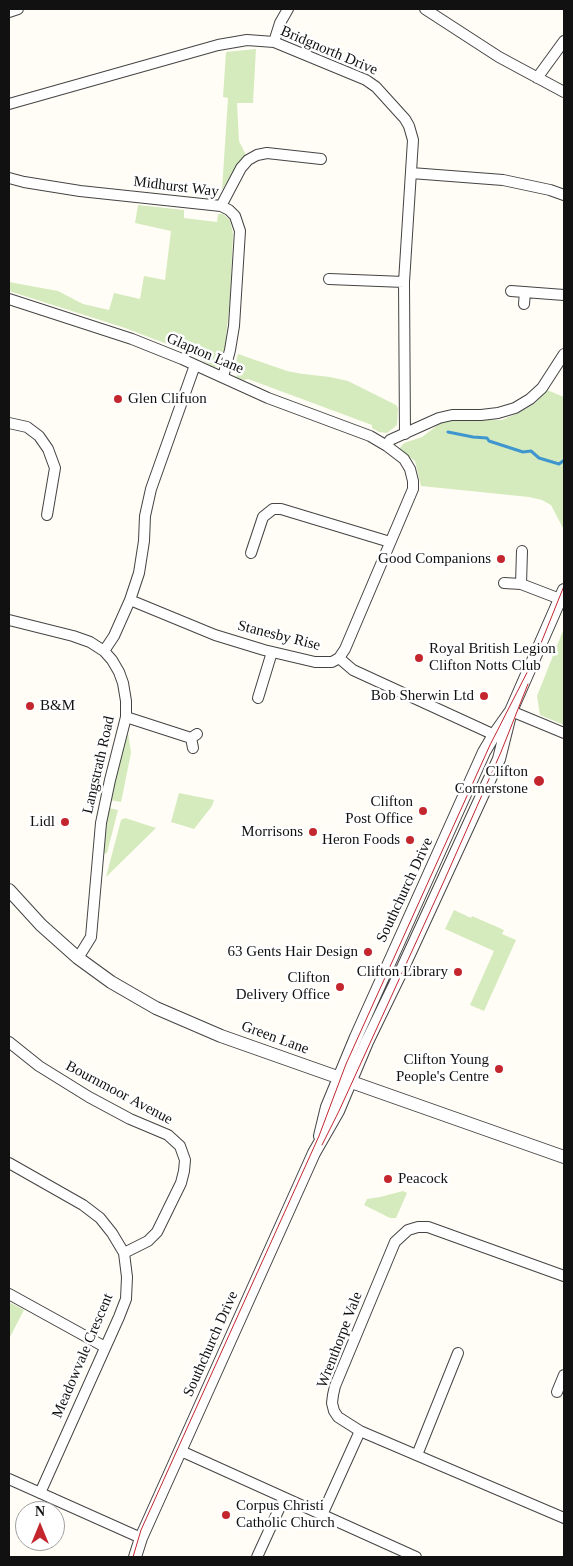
<!DOCTYPE html>
<style>
body{margin:0}
#map{position:relative;width:573px;height:1566px;overflow:hidden;background:#fffdf5;font-family:"Times New Roman",serif}
canvas{display:block}
.frame{position:absolute;inset:0;border:10px solid #111;pointer-events:none}
.north{position:absolute;left:15px;top:1501px;width:50px;height:50px;box-sizing:border-box;background:#fff;border:1px solid #a0a0a0;border-radius:50%;rotate:0deg;font-size:14px;font-weight:700;line-height:20px;text-align:center;color:#111}
.north::after{content:'';display:block;margin:auto;width:18px;height:22px;background:#c4262e;clip-path:polygon(50% 0,100% 100%,50% 72%,0 100%)}
</style>
<div id="map">
<canvas width="573" height="1566"></canvas>
<div class="frame"></div>
<div class="north">N</div>
</div>
<script>
const c = document.querySelector('canvas').getContext('2d');
c.lineJoin = 'round';
function fill(path, color) {
  c.fillStyle = color;
  c.fill(path, 'evenodd');
}
function poly(rows) {
  const path = new Path2D();
  for (const r of rows) {
    path.moveTo(r[0], r[1]);
    for (let i = 2; i < r.length; i += 2) path.lineTo(r[i], r[i + 1]);
  }
  return path;
}
function trace(path, color, width, dash) {
  c.strokeStyle = color;
  c.lineWidth = width;
  c.lineCap = dash ? 'butt' : 'round';
  c.setLineDash(dash || []);
  c.stroke(path);
}
function label(font, color, halo, rows, align = 'center') {
  c.font = font + ' "Times New Roman",serif';
  c.lineWidth = 5;
  c.setLineDash([]);
  c.textBaseline = 'middle';
  c.strokeStyle = halo;
  c.fillStyle = color;
  for (const [text, x, y, turn = 0] of rows) {
    c.save();
    c.translate(x, y);
    c.rotate((+turn || 0) * Math.PI / 180);
    c.textAlign = isNaN(turn) ? turn : align;
    if (halo) c.strokeText(text, 0, 0);
    c.fillText(text, 0, 0);
    c.restore();
  }
}
fill(poly([
 [256,49,253,103,237,103,239,141,247,157,235,169,222,190,228,98,223,97,226,52],
 [138,205,184,210,184,218,217,222,218,214,223,214,230,220,233,234,230,299,225,347,218,366,214,367,188,352,125,328,9,291,9,282,58,291,83,304,109,310,114,293,140,299,144,276,165,280,171,231,135,223],
 [238,354,287,371,303,374,330,377,348,381,396,405,398,408,397,425,387,433,379,432,372,428,372,425,248,379,244,380,236,377,237,375,234,369],
 [547,390,564,397,564,530,551,505,542,500,529,497,421,486,415,461,399,449,404,443,422,437,443,421,456,419,502,420,518,413,534,404],
 [564,628,564,725,540,715,537,696],
 [128,732,131,753,121,802,110,800],
 [179,793,214,800,212,806,194,829,171,822],
 [109,808,118,810,107,853,103,854],
 [125,818,156,828,106,877,121,820],
 [454,910,471,918,472,916,504,930,502,934,516,940,484,1011,470,1005,494,951,445,929],
 [403,1191,407,1193,396,1218,390,1218,364,1205,367,1199,380,1197],
 [9,1302,24,1310,9,1339]
]), '#d5ebbd');
trace(poly([
 [448,432,473,437,487,438,489,441,523,452,531,451,539,458,559,464,563,461,564,462]
]), '#3f96cf', 3);
const minor = poly([
 [425,9,499,57,564,92],
 [9,12,18,9],
 [274,42,280,23,288,9],
 [537,78,564,41],
 [9,104,218,45,247,40,274,42,366,80,376,87,405,119,409,126,413,140,404,282,405,434],
 [411,173,503,180,550,190,564,195],
 [9,178,24,182,80,191,221,206,229,210,235,216,240,231,234,326,230,350,223,377],
 [221,206,241,168,248,160,257,155,267,153,321,159],
 [329,279,404,282],
 [511,291,564,295],
 [9,299,132,339,182,359,268,398,370,436,387,446,404,459,410,469,413,481,413,489,345,649,339,658,332,662,315,662,264,650,215,635,130,600],
 [524,304,525,292],
 [9,423,27,427,39,436,48,449,55,468,47,515],
 [387,446,390,440,439,418,452,415,481,415,498,413,515,408,530,399,542,388,564,354],
 [522,551,521,584,560,599],
 [251,553,263,517,273,509,281,509,390,542],
 [504,583,521,584],
 [9,620,73,636,90,642,104,651,112,660,119,672,123,683,126,701,126,717,110,780,101,823,91,937,78,958],
 [104,651,114,636,130,600,139,573,144,541,145,516,151,489,195,365],
 [339,658,353,670,501,738],
 [258,698,272,652],
 [511,711,564,733],
 [126,717,191,738],
 [193,748,191,738,197,734],
 [9,1042,39,1066,89,1097,130,1119,168,1135,180,1146,185,1160,184,1171,181,1183,157,1232,148,1241,124,1253],
 [9,1163,83,1205,100,1218,112,1233,124,1253,127,1277,126,1299,119,1317,40,1493],
 [564,1276,428,1227,418,1227,408,1230,395,1242,335,1386,333,1395,332,1403,334,1411,338,1417,360,1431,564,1518],
 [9,1294,105,1347],
 [557,1392,564,1375],
 [181,1451,416,1557],
 [417,1455,458,1353],
 [9,1479,141,1538],
 [322,1515,360,1431],
 [257,1557,284,1498]
]);
const tertiary = poly([
 [9,890,41,925,78,958,111,982,156,1008,221,1036,564,1157],
 [320,1136,327,1107,356,1037,484,752,494,735,511,711,564,590],
 [135,1557,141,1538,314,1153,338,1111,367,1042,400,974,499,759,511,711]
]);
trace(minor, '#444', 12);
trace(tertiary, '#444', 14);
trace(minor, '#fff', 10);
trace(tertiary, '#fff', 12);
trace(poly([
 [322,1145,339,1111,444,881,501,752,528,684],
 [133,1557,141,1530,319,1136,346,1064,490,745,537,653,564,586]
]), '#c4262e', 1);
for (const [x, y, r, color] of [
 [118,399,5,"#c4262e"],
 [501,559,5,"#c4262e"],
 [419,658,5,"#c4262e"],
 [484,696,5,"#c4262e"],
 [30,706,5,"#c4262e"],
 [539,781,6,"#c4262e"],
 [423,811,5,"#c4262e"],
 [65,822,5,"#c4262e"],
 [313,832,5,"#c4262e"],
 [410,840,5,"#c4262e"],
 [368,952,5,"#c4262e"],
 [458,972,5,"#c4262e"],
 [340,987,5,"#c4262e"],
 [499,1069,5,"#c4262e"],
 [388,1179,5,"#c4262e"],
 [226,1515,5,"#c4262e"]
]) {
  const dot = new Path2D();
  dot.arc(x, y, r, 0, 2 * Math.PI);
  c.fillStyle = color;
  c.fill(dot);
  trace(dot, '#fff', 2);
}
label('15px', '#111', '#fff', [
 ["Bridgnorth Drive",329,51,23],
 ["Midhurst Way",176,187,7],
 ["Glapton Lane",205,354,23],
 ["Stanesby Rise",279,636,14],
 ["Langstrath Road",99,765,-77],
 ["Southchurch Drive",405,890,-65],
 ["Green Lane",275,1038,20],
 ["Bournmoor Avenue",119,1093,28],
 ["Wrenthorpe Vale",340,1340,-69],
 ["Southchurch Drive",211,1344,-66],
 ["Meadowvale Crescent",83,1356,-67]
]);
label('15px', '#111', '#fff', [
 ["Glen Clifuon",128,399,"left"],
 ["Good Companions",491,559],
 ["Royal British Legion",429,649,"left"],
 ["Clifton Notts Club",429,666,"left"],
 ["Bob Sherwin Ltd",474,696],
 ["B&M",40,706,"left"],
 ["Clifton",528,772],
 ["Cornerstone",528,789],
 ["Clifton",413,802],
 ["Post Office",413,819],
 ["Lidl",55,822],
 ["Morrisons",303,832],
 ["Heron Foods",400,840],
 ["63 Gents Hair Design",358,952],
 ["Clifton Library",448,972],
 ["Clifton",330,978],
 ["Delivery Office",330,995],
 ["Clifton Young",489,1060],
 ["People's Centre",489,1077],
 ["Peacock",398,1179,"left"],
 ["Corpus Christi",236,1506,"left"],
 ["Catholic Church",236,1523,"left"]
], 'right');
</script>
